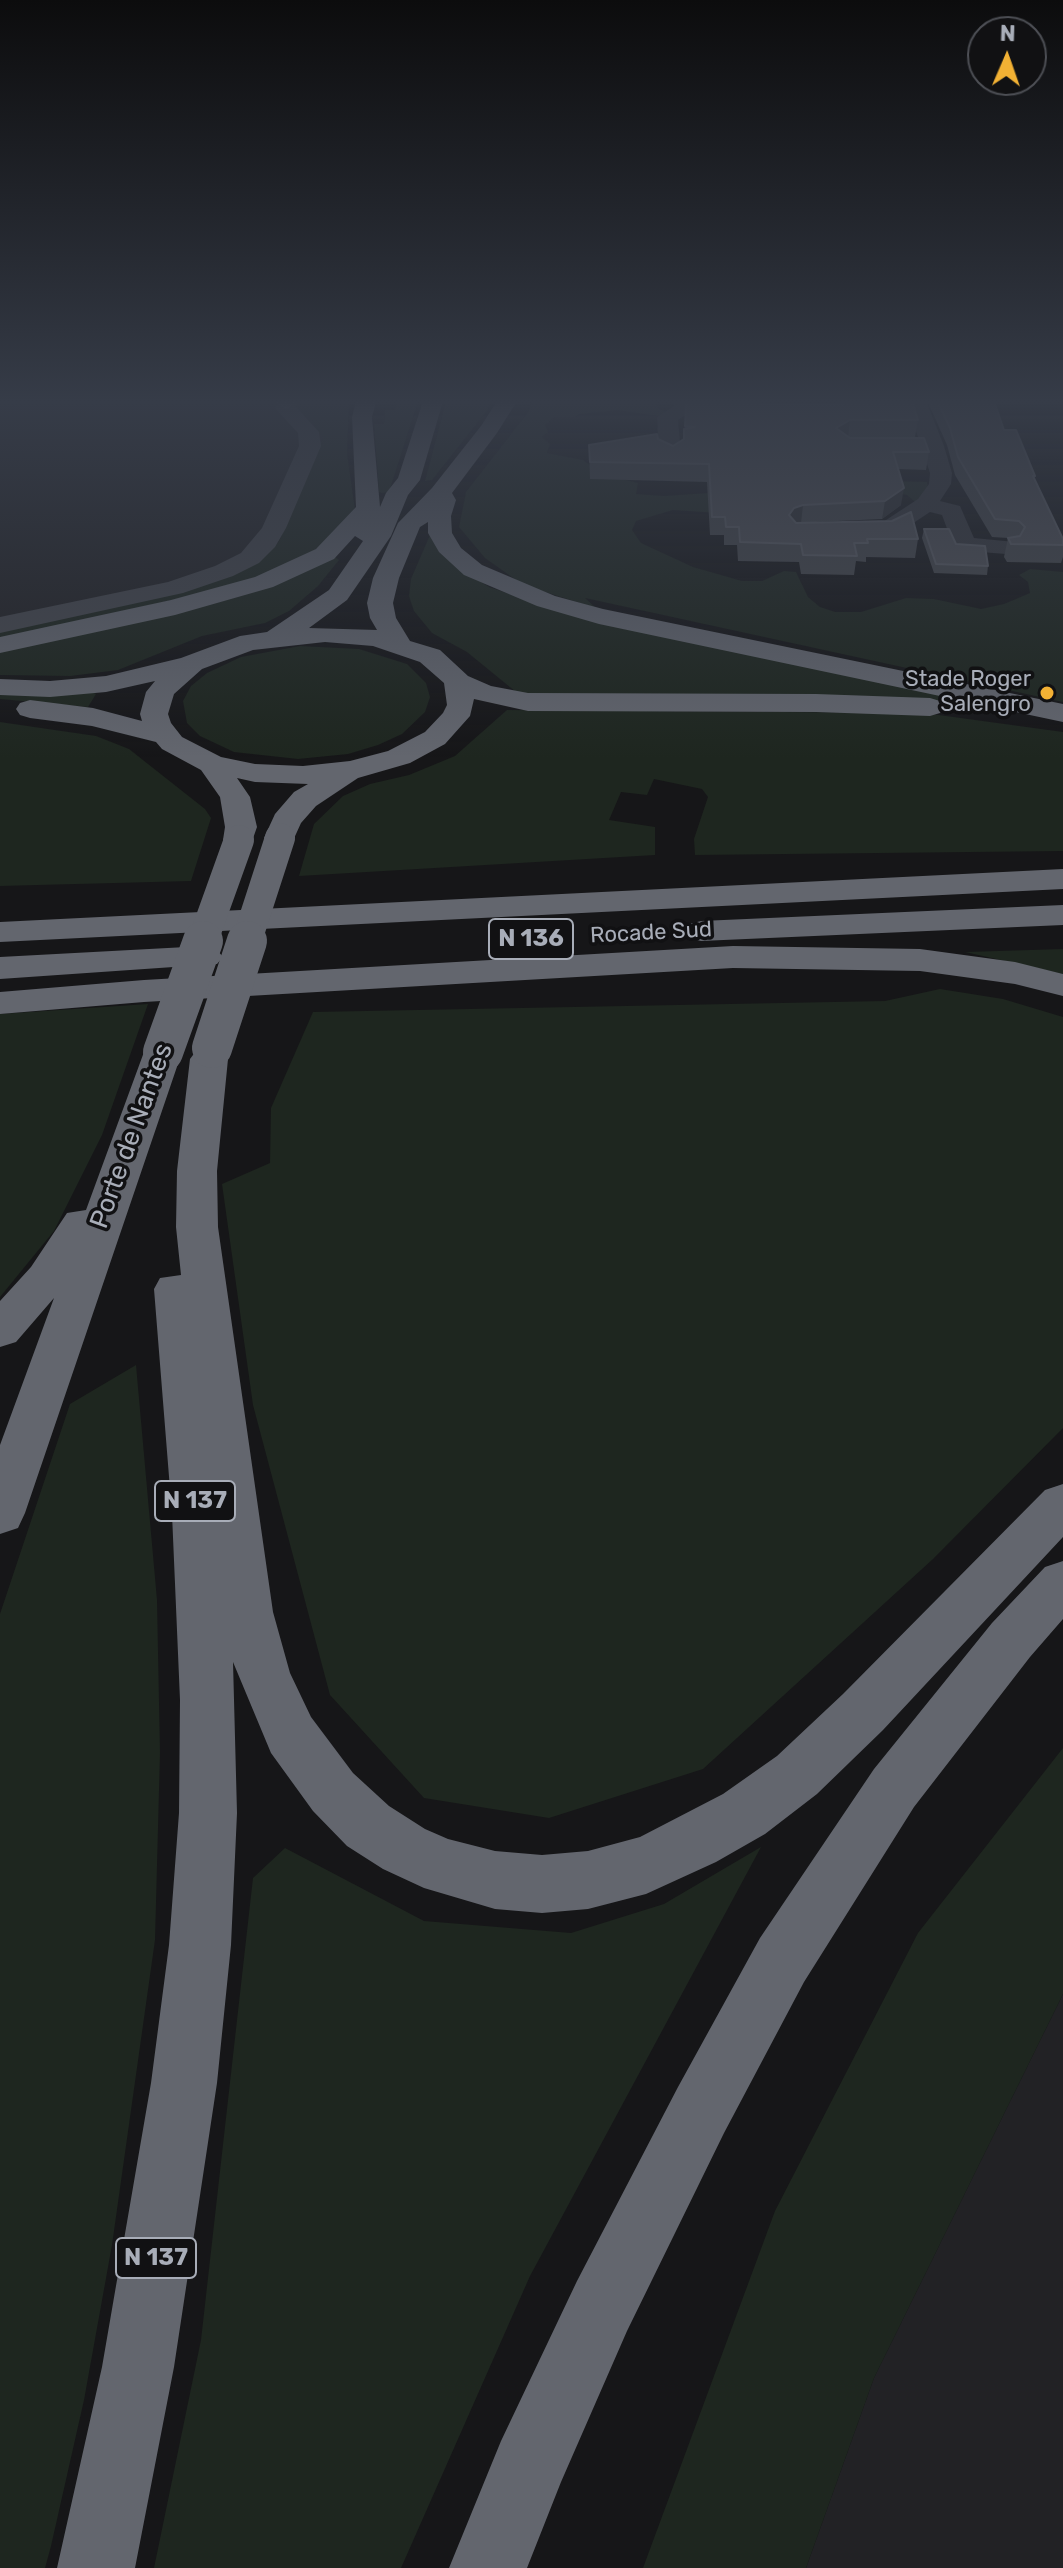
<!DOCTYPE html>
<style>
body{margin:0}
#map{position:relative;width:1063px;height:2568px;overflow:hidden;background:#161618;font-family:Rubik,sans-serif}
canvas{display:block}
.north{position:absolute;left:967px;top:16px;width:80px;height:80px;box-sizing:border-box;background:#111113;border:2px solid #4d4f55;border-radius:50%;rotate:2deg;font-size:22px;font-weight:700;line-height:32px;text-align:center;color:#a8adb8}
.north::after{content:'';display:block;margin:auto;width:28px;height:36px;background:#f2b134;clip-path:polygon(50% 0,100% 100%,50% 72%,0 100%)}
</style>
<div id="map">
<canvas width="1063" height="2568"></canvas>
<div class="north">N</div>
</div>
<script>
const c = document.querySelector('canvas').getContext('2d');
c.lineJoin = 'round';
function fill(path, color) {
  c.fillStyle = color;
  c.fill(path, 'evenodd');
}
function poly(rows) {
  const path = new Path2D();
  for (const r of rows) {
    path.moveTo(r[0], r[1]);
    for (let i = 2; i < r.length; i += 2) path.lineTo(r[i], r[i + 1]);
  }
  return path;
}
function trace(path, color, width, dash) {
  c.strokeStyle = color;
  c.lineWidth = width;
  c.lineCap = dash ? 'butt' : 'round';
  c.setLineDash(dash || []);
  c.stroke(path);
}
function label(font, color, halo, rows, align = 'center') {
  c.font = font + ' Rubik,sans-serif';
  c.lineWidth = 7;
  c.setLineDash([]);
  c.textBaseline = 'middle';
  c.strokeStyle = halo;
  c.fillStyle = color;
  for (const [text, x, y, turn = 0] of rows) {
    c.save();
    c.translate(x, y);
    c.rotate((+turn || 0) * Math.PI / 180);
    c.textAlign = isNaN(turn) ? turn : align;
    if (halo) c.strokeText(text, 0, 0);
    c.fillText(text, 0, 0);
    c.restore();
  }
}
fill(poly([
 [0,398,341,398,279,541,270,551,256,561,0,629],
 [1063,1994,1063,2568,806,2568,874,2378]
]), '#222225');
fill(poly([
 [314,398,340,398,349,403,347,453,355,510,329,542,263,579,0,640,0,630,173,591,270,551,279,541,323,438,312,421,295,408,300,402],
 [398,398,419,398,389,492,382,493,379,492,374,424,384,424,385,410,395,410],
 [447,398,492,400,486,412,432,480,425,481],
 [534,398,642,399,653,401,659,409,666,412,658,416,618,410,579,414,575,417,555,417,545,425,548,432,542,437,550,444,547,453,583,460,603,474,638,483,636,494,664,496,886,481,927,482,929,494,915,502,907,495,892,492,718,513,673,510,636,521,632,530,641,543,693,567,742,581,762,581,784,571,796,572,808,597,820,607,835,612,861,612,906,598,934,599,981,609,1004,604,1030,593,1028,582,1019,575,1030,569,1063,572,1063,702,585,598,596,608,523,585,485,558,459,527,466,492,529,411],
 [430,535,456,566,489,587,551,608,972,702,949,704,883,698,539,696,516,692,467,652,432,633,414,611,409,596,411,579],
 [335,557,339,560,318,586,289,611,265,623,202,636,118,670,70,676,0,675,0,649],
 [300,646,359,649,407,664,426,683,430,697,425,712,402,734,378,745,348,754,298,759,234,752,200,736,187,723,183,701,191,686,207,673,241,657],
 [91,691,96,694,88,707,0,699,0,693],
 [507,710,924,713,1063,732,1063,851,695,855,694,839,708,797,702,789,654,779,647,795,621,792,609,820,655,827,655,855,299,876,314,824,343,796,370,784,409,775,455,756],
 [0,722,96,736,129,749,205,809,211,818,191,881,0,886],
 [1063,949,1063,974,965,952],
 [940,989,1003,999,1063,1017,1063,1428,933,1559,703,1769,549,1818,424,1798,330,1695,253,1405,222,1184,270,1163,271,1108,313,1012,885,1001],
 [148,1004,102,1135,54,1231,0,1297,0,1014],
 [136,1365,157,1600,160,1753,155,1940,112,2245,84,2400,51,2546,45,2568,0,2568,0,1614,70,1404],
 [1063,1748,1063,1994,874,2378,806,2568,643,2568,775,2211,918,1933],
 [761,1847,530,2276,401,2568,154,2568,201,2340,253,1878,285,1848,424,1921,571,1933,664,1904]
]), '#1e261f');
fill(poly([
 [671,398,691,398,695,409,678,420,681,454,670,461,659,454,657,417,674,406,671,398],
 [905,398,925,398,944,446,952,473,951,484,940,501,960,506,974,538,1015,542,1018,547,1015,552,1006,554,955,550,942,515,930,512,897,534,855,538,847,536,843,531,847,526,883,522,918,499,929,484,930,473,905,398]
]), '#37383d');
fill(poly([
 [279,398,299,398,296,407,319,432,321,446,286,528,275,547,259,563,233,576,183,593,0,633,0,617,168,582,215,566,241,553,262,528,299,446,298,433,275,408,279,398]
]), '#45474d');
fill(poly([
 [305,398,286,409,276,403,280,398,305,398],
 [357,398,377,398,372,417,380,507,386,493,398,478,424,398,444,398,420,480,408,495,391,536,347,600,309,628,377,630,370,618,367,603,373,578,398,523,432,488,481,426,499,398,519,398,497,433,452,493,456,500,451,516,452,533,461,548,482,565,555,596,603,609,1063,704,1063,722,599,624,537,606,464,575,439,552,428,533,428,522,420,527,399,578,393,603,396,618,410,641,440,650,468,676,491,686,528,693,816,694,930,698,940,701,944,707,940,713,930,716,816,712,528,711,474,699,470,716,445,744,410,763,358,778,316,806,301,823,291,845,280,848,269,845,264,838,275,814,294,792,308,784,255,782,237,778,250,797,257,827,250,847,239,850,228,847,223,840,225,827,220,797,201,770,162,749,156,742,92,726,30,718,20,715,16,709,20,703,30,700,93,708,142,721,140,714,146,692,155,681,106,692,50,697,0,695,0,679,50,681,106,676,181,658,240,636,267,632,329,590,363,541,355,536,334,559,273,587,175,615,0,653,0,637,171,600,255,577,316,549,356,507,352,417,357,398],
 [325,642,373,646,420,662,444,683,447,705,443,713,425,732,388,751,350,761,303,766,255,764,221,757,182,737,171,723,168,714,174,694,202,669,253,650,325,642],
 [1063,869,1063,889,0,942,0,922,1063,869],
 [1063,905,1063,925,701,941,689,938,684,931,689,924,701,921,1063,905],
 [205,946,217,950,223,957,217,964,0,979,0,957,205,946],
 [733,946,920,949,1015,962,1063,974,1063,996,1015,984,920,971,733,968,144,1002,0,1014,0,992,144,980,733,946],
 [163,1040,176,1044,182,1052,25,1513,18,1528,0,1534,0,1445,54,1298,16,1342,0,1347,0,1301,31,1267,67,1213,86,1210,144,1052,150,1044,163,1040],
 [209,1047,222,1051,228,1059,217,1171,218,1227,273,1612,290,1673,311,1717,353,1773,389,1806,425,1829,448,1839,495,1851,542,1855,588,1851,640,1837,723,1794,777,1756,843,1694,1045,1490,1063,1484,1063,1537,883,1730,817,1794,765,1834,716,1862,646,1894,588,1909,542,1913,495,1909,424,1888,383,1869,347,1846,313,1811,271,1753,233,1662,237,1813,231,1945,217,2083,174,2367,135,2568,57,2568,102,2367,151,2083,169,1945,179,1813,180,1700,172,1514,154,1289,160,1278,181,1275,176,1227,177,1171,190,1059,196,1051,209,1047],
 [1063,1561,1063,1619,1030,1657,914,1807,804,1982,724,2133,627,2331,561,2482,527,2568,449,2568,501,2441,577,2281,678,2087,760,1938,874,1769,992,1623,1045,1567,1063,1561]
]), '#63666e');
trace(poly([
 [202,943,239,840],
 [246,943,280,838]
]), '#63666e', 30);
trace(poly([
 [212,1048,247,941],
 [163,1052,203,941]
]), '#63666e', 40);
fill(poly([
 [115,398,236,398,234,401],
 [837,398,911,398,918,420,915,437,849,437,929,452,926,470,898,469,901,505,882,519,816,522,918,539,915,558,866,557,866,562,856,561,854,575,801,574,799,562,738,561,737,545,724,545,724,535,710,535,707,482,590,479,589,445,658,439,673,446,684,439,686,403,838,405],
 [926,398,993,398,1004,430,1035,476,1034,479,1063,539,1063,557,1061,563,1007,562,1004,557,1008,538,992,537,955,475,947,445],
 [924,529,956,544,988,566,987,575,934,573,922,538]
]), '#47494d');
fill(poly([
 [850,420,848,437,836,428],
 [904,488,901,505,882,519,885,501],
 [803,505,801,523,787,533,789,515,794,508]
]), '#2f3033');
const building = poly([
 [692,398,758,398,759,404,844,405,842,398,911,398,918,420,850,420,836,428,850,438,924,438,929,452,893,452,904,488,885,501,803,505,794,508,789,515,796,523,892,521,911,512,918,539,867,539,868,543,854,543,857,556,803,555,801,544,740,542,739,527,726,527,725,517,712,517,709,464,590,462,589,445,657,434,658,439,673,446,684,439,684,429,695,427,685,426,686,403,692,398],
 [936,398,993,398,1004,430,1016,430,1035,476,1033,476,1063,539,1063,545,1011,544,1008,538,1020,536,1025,527,1019,521,995,519,958,457,950,428,936,398],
 [924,529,949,529,956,544,985,546,988,566,936,564,924,529]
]);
fill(building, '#525359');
trace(building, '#5f6168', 2);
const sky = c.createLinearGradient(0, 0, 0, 758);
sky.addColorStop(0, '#0c0c0d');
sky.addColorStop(0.53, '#363c48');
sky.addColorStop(1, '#363c4800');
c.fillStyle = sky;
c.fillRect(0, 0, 1063, 758);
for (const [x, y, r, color] of [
 [1047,693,8,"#f2b134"]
]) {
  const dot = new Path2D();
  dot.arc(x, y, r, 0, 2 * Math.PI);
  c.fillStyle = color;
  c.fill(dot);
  trace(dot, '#111113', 3);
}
label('22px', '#a8adb8', '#111113', [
 ["Stade Roger",1031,680],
 ["Salengro",1031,705]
], 'right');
label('22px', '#a8adb8', '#111113', [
 ["Rocade Sud",651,933,-3]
]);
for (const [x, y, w] of [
 [531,939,84],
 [195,1501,80],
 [156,2258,80]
]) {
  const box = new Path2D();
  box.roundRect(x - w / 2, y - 20, w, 40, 6);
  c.fillStyle = '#111113';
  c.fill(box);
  trace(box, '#a8adb8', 2);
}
label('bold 24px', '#a8adb8', null, [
 ["N 136",531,939],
 ["N 137",195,1501],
 ["N 137",156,2258]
]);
label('26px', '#a8adb8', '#111113', [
 ["Porte de Nantes",132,1136,-70]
]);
</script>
